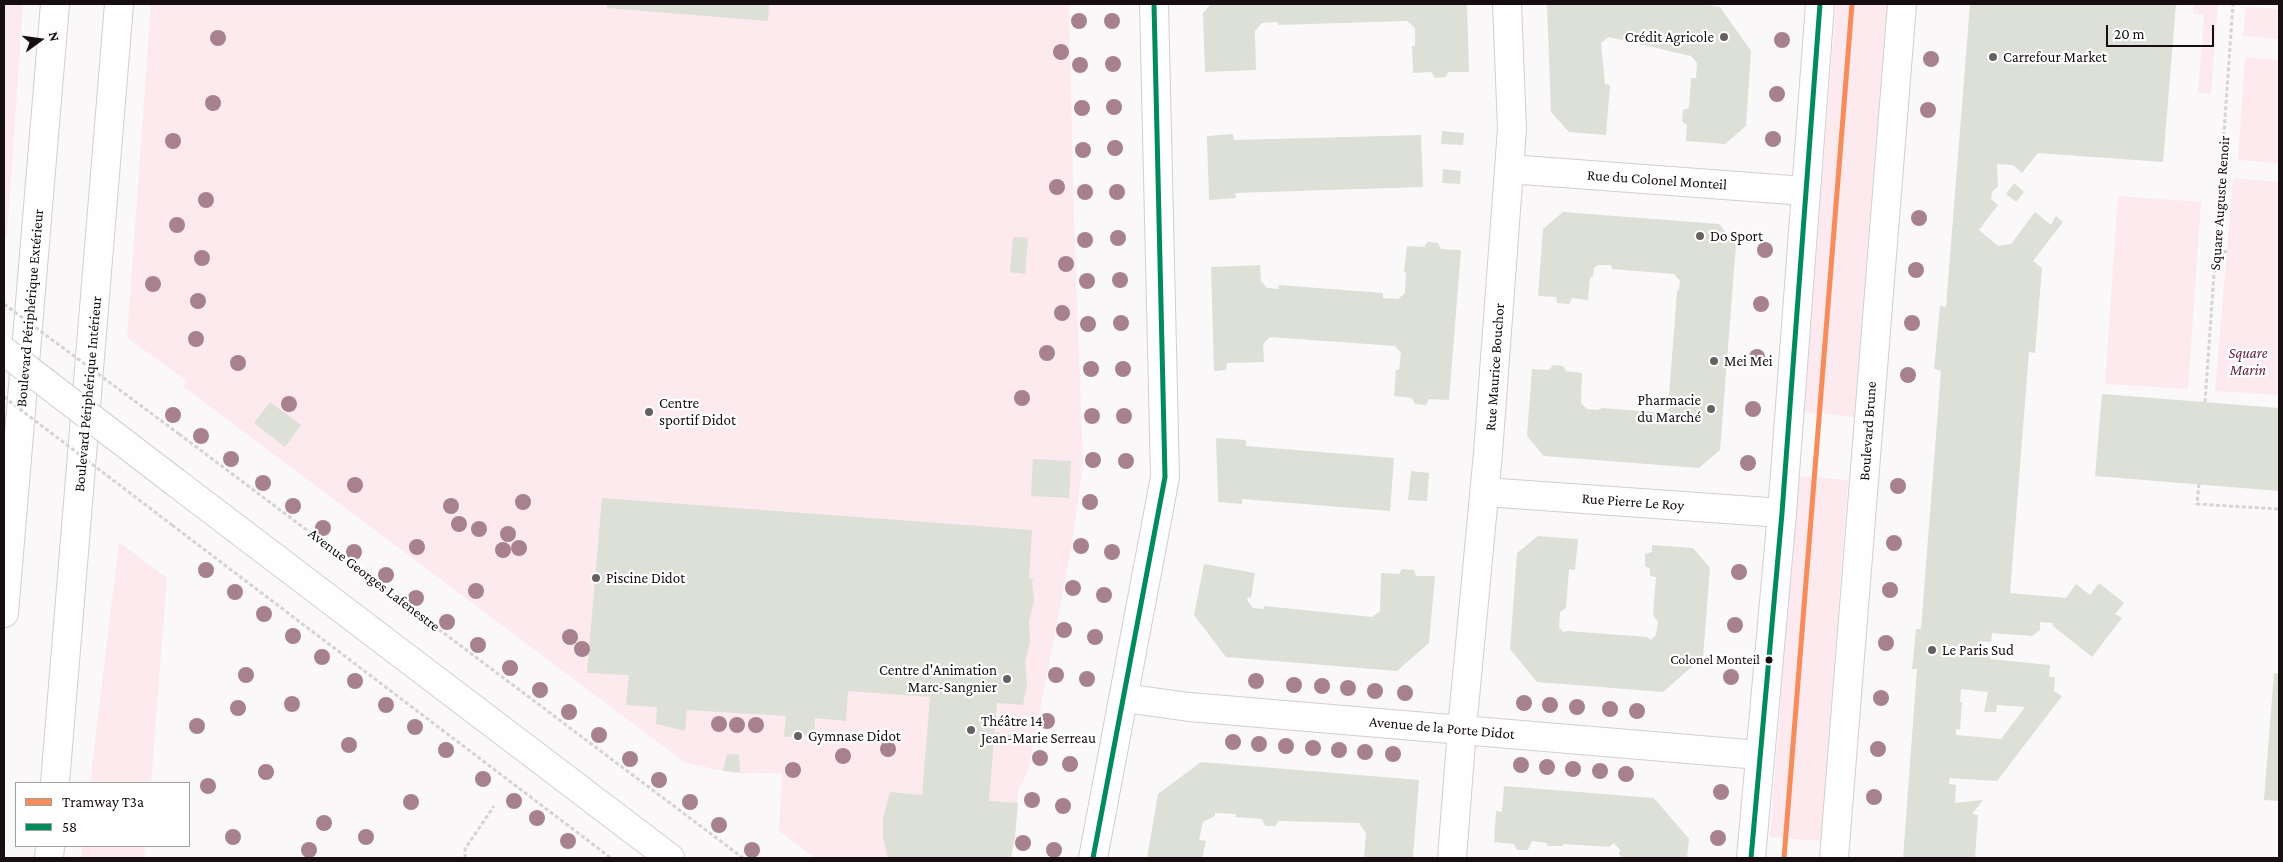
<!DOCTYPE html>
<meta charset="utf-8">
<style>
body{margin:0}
#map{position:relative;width:2283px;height:862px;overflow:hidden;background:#fbf8f9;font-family:"Crimson Pro",serif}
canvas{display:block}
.frame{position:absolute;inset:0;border:5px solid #160e10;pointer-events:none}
.legend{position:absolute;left:15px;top:782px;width:175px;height:65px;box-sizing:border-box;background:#fff;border:1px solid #a29f9f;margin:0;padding:6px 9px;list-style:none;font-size:15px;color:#160e10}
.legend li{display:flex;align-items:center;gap:10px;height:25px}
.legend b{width:25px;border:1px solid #a29f9f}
.north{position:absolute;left:15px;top:15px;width:50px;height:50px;-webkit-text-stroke:4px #fff;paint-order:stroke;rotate:76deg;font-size:14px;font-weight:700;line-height:20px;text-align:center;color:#160e10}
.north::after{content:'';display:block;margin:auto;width:18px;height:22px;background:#160e10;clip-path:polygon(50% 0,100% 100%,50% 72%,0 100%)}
.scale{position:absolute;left:2106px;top:25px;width:108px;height:22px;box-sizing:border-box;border:2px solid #160e10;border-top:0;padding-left:6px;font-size:15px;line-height:18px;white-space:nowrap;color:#160e10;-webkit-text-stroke:4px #fff;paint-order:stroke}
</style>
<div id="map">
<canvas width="2283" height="862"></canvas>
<div class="frame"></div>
<ul class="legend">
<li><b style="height:6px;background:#f68c59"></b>Tramway T3a</li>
<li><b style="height:6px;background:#008b5a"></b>58</li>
</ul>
<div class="north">N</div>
<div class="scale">20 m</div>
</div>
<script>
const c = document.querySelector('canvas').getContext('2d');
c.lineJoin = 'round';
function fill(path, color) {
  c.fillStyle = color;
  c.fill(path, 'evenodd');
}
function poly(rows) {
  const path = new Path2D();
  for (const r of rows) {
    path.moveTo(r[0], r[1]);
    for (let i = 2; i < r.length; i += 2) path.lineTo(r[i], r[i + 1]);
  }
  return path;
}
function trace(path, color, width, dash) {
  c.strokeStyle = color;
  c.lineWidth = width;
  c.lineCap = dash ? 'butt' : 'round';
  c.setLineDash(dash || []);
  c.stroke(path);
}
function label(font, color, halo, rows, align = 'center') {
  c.font = font + ' "Crimson Pro",serif';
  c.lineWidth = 4.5;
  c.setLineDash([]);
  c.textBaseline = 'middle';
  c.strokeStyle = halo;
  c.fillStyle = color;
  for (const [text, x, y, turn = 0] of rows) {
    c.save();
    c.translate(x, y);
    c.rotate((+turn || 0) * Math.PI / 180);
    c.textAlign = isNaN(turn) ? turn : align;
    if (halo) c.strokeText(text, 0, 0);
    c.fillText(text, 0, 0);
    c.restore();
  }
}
fill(poly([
 [4,4,23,4,7,237,4,235],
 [151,4,1069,4,1074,221,1083,462,1072,545,1028,771,1018,790,1015,837,1011,858,815,858,779,831,782,773,733,773,686,763,184,387,186,380,127,338],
 [1836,4,1887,4,1854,417,1804,412],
 [2194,4,2218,4,2211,94,2198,93,2204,15,2193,14],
 [2246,7,2279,9,2279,39,2243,36],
 [2245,57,2279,60,2279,163,2238,160],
 [2233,178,2279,182,2279,395,2215,391],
 [2118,196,2201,202,2188,389,2105,384],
 [1798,476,1848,480,1821,841,1770,837],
 [119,542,167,578,151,783,90,783],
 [83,846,145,846,144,858,81,858]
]), '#fceaee');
fill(poly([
 [607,4,769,4,768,21,607,8],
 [1211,4,1467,4,1469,72,1448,72,1446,77,1435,78,1431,72,1413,73,1412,46,1415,46,1415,28,1407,21,1278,25,1278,22,1262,23,1255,31,1256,70,1205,72,1203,13],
 [1547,4,1703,4,1720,7,1751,51,1746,126,1725,144,1686,141,1687,125,1682,121,1683,110,1689,108,1691,78,1696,78,1697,63,1691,56,1609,37,1601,43,1605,84,1610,85,1606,135,1569,132,1551,112],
 [1970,4,2176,4,2163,162,2038,153,2022,173,2013,165,1997,164,1998,186,1992,192,1991,199,1998,205,1979,230,1998,246,2011,244,2035,212,2051,225,2056,216,2063,222,2033,261,2042,268,2035,353,2029,352,2010,593,2066,598,2076,584,2090,595,2099,583,2124,603,2115,614,2122,618,2092,657,2053,626,2053,623,2040,622,2040,630,2032,636,1992,633,1991,642,1978,641,1977,650,1990,652,1990,659,2050,665,2049,677,2055,677,2054,691,2062,696,1997,781,1950,778,1949,784,1956,785,1955,803,1983,800,1972,814,1978,815,1975,858,1903,858,1917,669,1912,669,1916,629,1921,629,1941,371,1934,369,1940,306,1946,307],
 [1961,689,1988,692,1984,712,1996,712,1997,705,2025,707,2001,739,1956,735,1956,729,1960,730,1962,702,1960,702],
 [1442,131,1464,133,1463,145,1441,144],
 [1233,134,1234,140,1421,135,1423,187,1235,193,1236,198,1209,200,1207,136],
 [1443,169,1461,171,1460,184,1442,183],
 [2014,183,2024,192,2016,202,2006,194],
 [1563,212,1719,224,1736,245,1720,450,1699,468,1544,456,1527,436,1532,369,1549,370,1553,365,1563,366,1566,371,1582,373,1581,403,1587,409,1598,410,1602,408,1664,413,1671,407,1672,399,1669,396,1677,291,1679,289,1680,281,1674,274,1612,269,1611,265,1598,265,1594,268,1593,277,1590,277,1588,300,1572,298,1569,304,1557,303,1556,297,1538,296,1543,229],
 [1013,237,1028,238,1025,274,1010,272],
 [1428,242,1438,243,1441,249,1461,250,1449,400,1429,399,1426,405,1415,404,1412,398,1394,396,1396,370,1399,370,1401,353,1395,346,1270,337,1263,344,1264,362,1227,363,1226,370,1214,371,1211,267,1260,265,1261,281,1267,288,1279,289,1278,285,1383,293,1383,298,1398,299,1405,293,1406,273,1404,272,1407,246,1425,247,1425,245],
 [2102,394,2279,408,2279,491,2095,476],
 [270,402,301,425,285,447,254,423],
 [1216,438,1246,440,1246,446,1394,458,1390,511,1242,499,1242,504,1218,502],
 [1033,459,1071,461,1069,498,1031,496],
 [1411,471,1429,473,1427,501,1408,500],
 [602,498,1032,530,1029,578,1034,579,1032,581,1034,600,1029,621,1030,642,1025,662,1027,684,1023,705,997,703,989,801,1018,803,1015,837,1011,858,888,858,883,837,883,819,890,792,922,795,930,697,848,691,846,721,815,718,814,735,784,737,786,716,687,710,685,731,656,724,657,707,626,705,629,675,587,673],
 [1538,536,1578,539,1575,570,1569,569,1566,608,1560,612,1559,627,1563,632,1568,631,1647,637,1651,640,1656,635,1658,622,1653,615,1656,577,1650,576,1650,569,1645,566,1645,554,1652,552,1652,545,1693,548,1710,568,1703,657,1663,692,1537,682,1510,649,1517,553],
 [1204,564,1255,573,1251,598,1248,597,1247,600,1253,608,1264,609,1264,606,1372,617,1380,611,1381,573,1399,574,1402,569,1414,570,1416,576,1435,576,1429,643,1397,671,1226,657,1194,615],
 [2274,673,2279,674,2279,801,2264,800],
 [727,754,739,755,740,772,723,771],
 [1201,762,1419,780,1413,858,1364,858,1366,833,1359,823,1279,821,1275,826,1265,826,1262,819,1235,817,1236,814,1215,813,1215,816,1203,822,1199,840,1206,841,1202,858,1147,858,1158,794],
 [1504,786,1654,798,1689,839,1687,858,1622,858,1619,854,1620,850,1614,843,1609,847,1564,844,1562,846,1547,846,1547,843,1532,841,1528,850,1517,850,1514,844,1494,842,1496,811,1502,812]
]), '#dce0d6');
const minor = poly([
 [1509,169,1805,191],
 [1485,492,1782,513],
 [1124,698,1189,707,1759,755],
 [1093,858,1165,477,1154,4],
 [1452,858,1462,729,1488,453,1512,129,1507,4]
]);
const tertiary = poly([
 [175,482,670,858]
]);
const primary = poly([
 [1751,858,1782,513,1820,4],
 [1834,858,1902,4]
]);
const trunk = poly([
 [4,613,55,4],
 [55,783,119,4],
 [49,858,50,846]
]);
trace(minor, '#d3cecf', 30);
trace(tertiary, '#d3cecf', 30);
trace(primary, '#d3cecf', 30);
trace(trunk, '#d3cecf', 30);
trace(poly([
 [2217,250,2227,252],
 [2205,402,2233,4],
 [179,434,743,858],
 [2199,484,2197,504,2279,509],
 [172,525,611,858],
 [995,734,1034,740],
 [465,858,465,849,494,806]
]), '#d5d3d4', 3, [4, 2.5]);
trace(minor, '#fefefe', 28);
trace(tertiary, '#fefefe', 28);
trace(primary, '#fefefe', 28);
trace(trunk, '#fefefe', 28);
const tertiaryBridge = poly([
 [4,351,175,482]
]);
trace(tertiaryBridge, '#d3cecf', 30, []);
trace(poly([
 [4,304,179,434],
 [4,397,172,525]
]), '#d5d3d4', 3, [4, 2.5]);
trace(tertiaryBridge, '#fefefe', 28);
trace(poly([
 [1093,858,1165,477,1154,4],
 [1751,858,1782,513,1820,4]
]), '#008b5a', 5);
trace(poly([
 [1784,858,1852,4]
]), '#f68c59', 5);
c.fillStyle = '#a8818e';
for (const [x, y] of [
 [1079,21],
 [1112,21],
 [218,38],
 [1782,40],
 [1061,52],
 [1931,59],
 [1113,64],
 [1080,65],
 [1777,94],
 [213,103],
 [1114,107],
 [1082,108],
 [1928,110],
 [1773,139],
 [173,141],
 [1115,148],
 [1083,150],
 [1057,187],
 [1085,192],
 [1117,192],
 [206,200],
 [1919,218],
 [177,225],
 [1118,238],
 [1085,240],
 [1765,250],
 [202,258],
 [1066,264],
 [1916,270],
 [1120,280],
 [1087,281],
 [153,284],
 [198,301],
 [1761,304],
 [1062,313],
 [1121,323],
 [1912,323],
 [1088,324],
 [196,339],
 [1047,353],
 [1757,357],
 [238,363],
 [1091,369],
 [1123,369],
 [1908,375],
 [1022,398],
 [289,404],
 [1753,409],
 [173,415],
 [1092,416],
 [1124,416],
 [201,436],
 [231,459],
 [1093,460],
 [1126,461],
 [1748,463],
 [263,483],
 [355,485],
 [1898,486],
 [523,502],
 [1090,502],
 [293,506],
 [451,506],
 [459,524],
 [323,528],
 [479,529],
 [508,534],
 [1894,543],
 [1081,546],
 [417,547],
 [519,548],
 [503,550],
 [354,552],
 [1112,552],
 [206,570],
 [1739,572],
 [386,575],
 [1073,588],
 [1890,590],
 [476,591],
 [235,592],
 [1104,595],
 [416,598],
 [264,614],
 [447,622],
 [1735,625],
 [1064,630],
 [293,636],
 [570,637],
 [1095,637],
 [1886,643],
 [478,645],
 [582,649],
 [322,657],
 [510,668],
 [246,675],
 [1056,675],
 [1731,677],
 [1087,679],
 [355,681],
 [1256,681],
 [1294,685],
 [1322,686],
 [1348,688],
 [540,690],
 [1375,691],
 [1405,693],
 [1881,698],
 [1524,703],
 [292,704],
 [386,705],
 [1550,705],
 [1577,707],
 [238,708],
 [1610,709],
 [1637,711],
 [569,712],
 [1047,721],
 [719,724],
 [737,725],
 [756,725],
 [197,726],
 [415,727],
 [599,735],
 [1233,742],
 [1259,744],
 [349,745],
 [1286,746],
 [1313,748],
 [888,749],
 [1878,749],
 [446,750],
 [1339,750],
 [1365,752],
 [1393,754],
 [843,756],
 [1040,758],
 [630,759],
 [1070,764],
 [1521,765],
 [1547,767],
 [1573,769],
 [793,770],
 [1600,771],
 [266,772],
 [1626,774],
 [483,779],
 [659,780],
 [208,786],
 [1721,792],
 [1874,797],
 [1032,800],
 [514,801],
 [411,802],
 [690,802],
 [1063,806],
 [537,818],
 [324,823],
 [719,825],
 [233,837],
 [366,837],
 [1718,838],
 [568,841],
 [1023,843],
 [309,850],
 [752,850],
 [1054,850]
]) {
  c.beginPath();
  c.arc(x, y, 8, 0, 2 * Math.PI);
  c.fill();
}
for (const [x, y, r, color] of [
 [1724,37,5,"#666062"],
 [1993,57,5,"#666062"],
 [1700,236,5,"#666062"],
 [1714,361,5,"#666062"],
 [1711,409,5,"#666062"],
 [649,412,5,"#666062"],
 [596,578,5,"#666062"],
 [1932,650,5,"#666062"],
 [1769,660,4.5,"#160e10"],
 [1007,679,5,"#666062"],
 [971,730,5,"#666062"],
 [798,736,5,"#666062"]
]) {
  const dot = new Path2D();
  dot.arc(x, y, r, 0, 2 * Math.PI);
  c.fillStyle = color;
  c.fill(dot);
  trace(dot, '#fff', 2);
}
label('14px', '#160e10', '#fff', [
 ["Colonel Monteil",1760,660]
], 'right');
label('15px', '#160e10', '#fff', [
 ["Crédit Agricole",1714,37,"right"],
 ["Carrefour Market",2003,57],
 ["Do Sport",1710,236],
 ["Mei Mei",1724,361],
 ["Pharmacie",1701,400,"right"],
 ["du Marché",1701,417,"right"],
 ["Centre",659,403],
 ["sportif Didot",659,420],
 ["Piscine Didot",606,578],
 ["Le Paris Sud",1942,650],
 ["Centre d'Animation",997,670,"right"],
 ["Marc-Sangnier",997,687,"right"],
 ["Théâtre 14",981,721],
 ["Jean-Marie Serreau",981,738],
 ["Gymnase Didot",808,736]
], 'left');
label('15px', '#160e10', '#fff', [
 ["Rue du Colonel Monteil",1657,180,4],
 ["Square Auguste Renoir",2220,203,-86],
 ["Boulevard Périphérique Extérieur",30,308,-85],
 ["Rue Maurice Bouchor",1495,367,-86],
 ["Boulevard Périphérique Intérieur",88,394,-85],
 ["Boulevard Brune",1868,431,-86],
 ["Rue Pierre Le Roy",1633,502,4],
 ["Avenue Georges Lafenestre",374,580,37],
 ["Avenue de la Porte Didot",1442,728,5]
]);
label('italic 15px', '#641f37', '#fff', [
 ["Square",2248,353],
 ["Marin",2248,370]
]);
</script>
